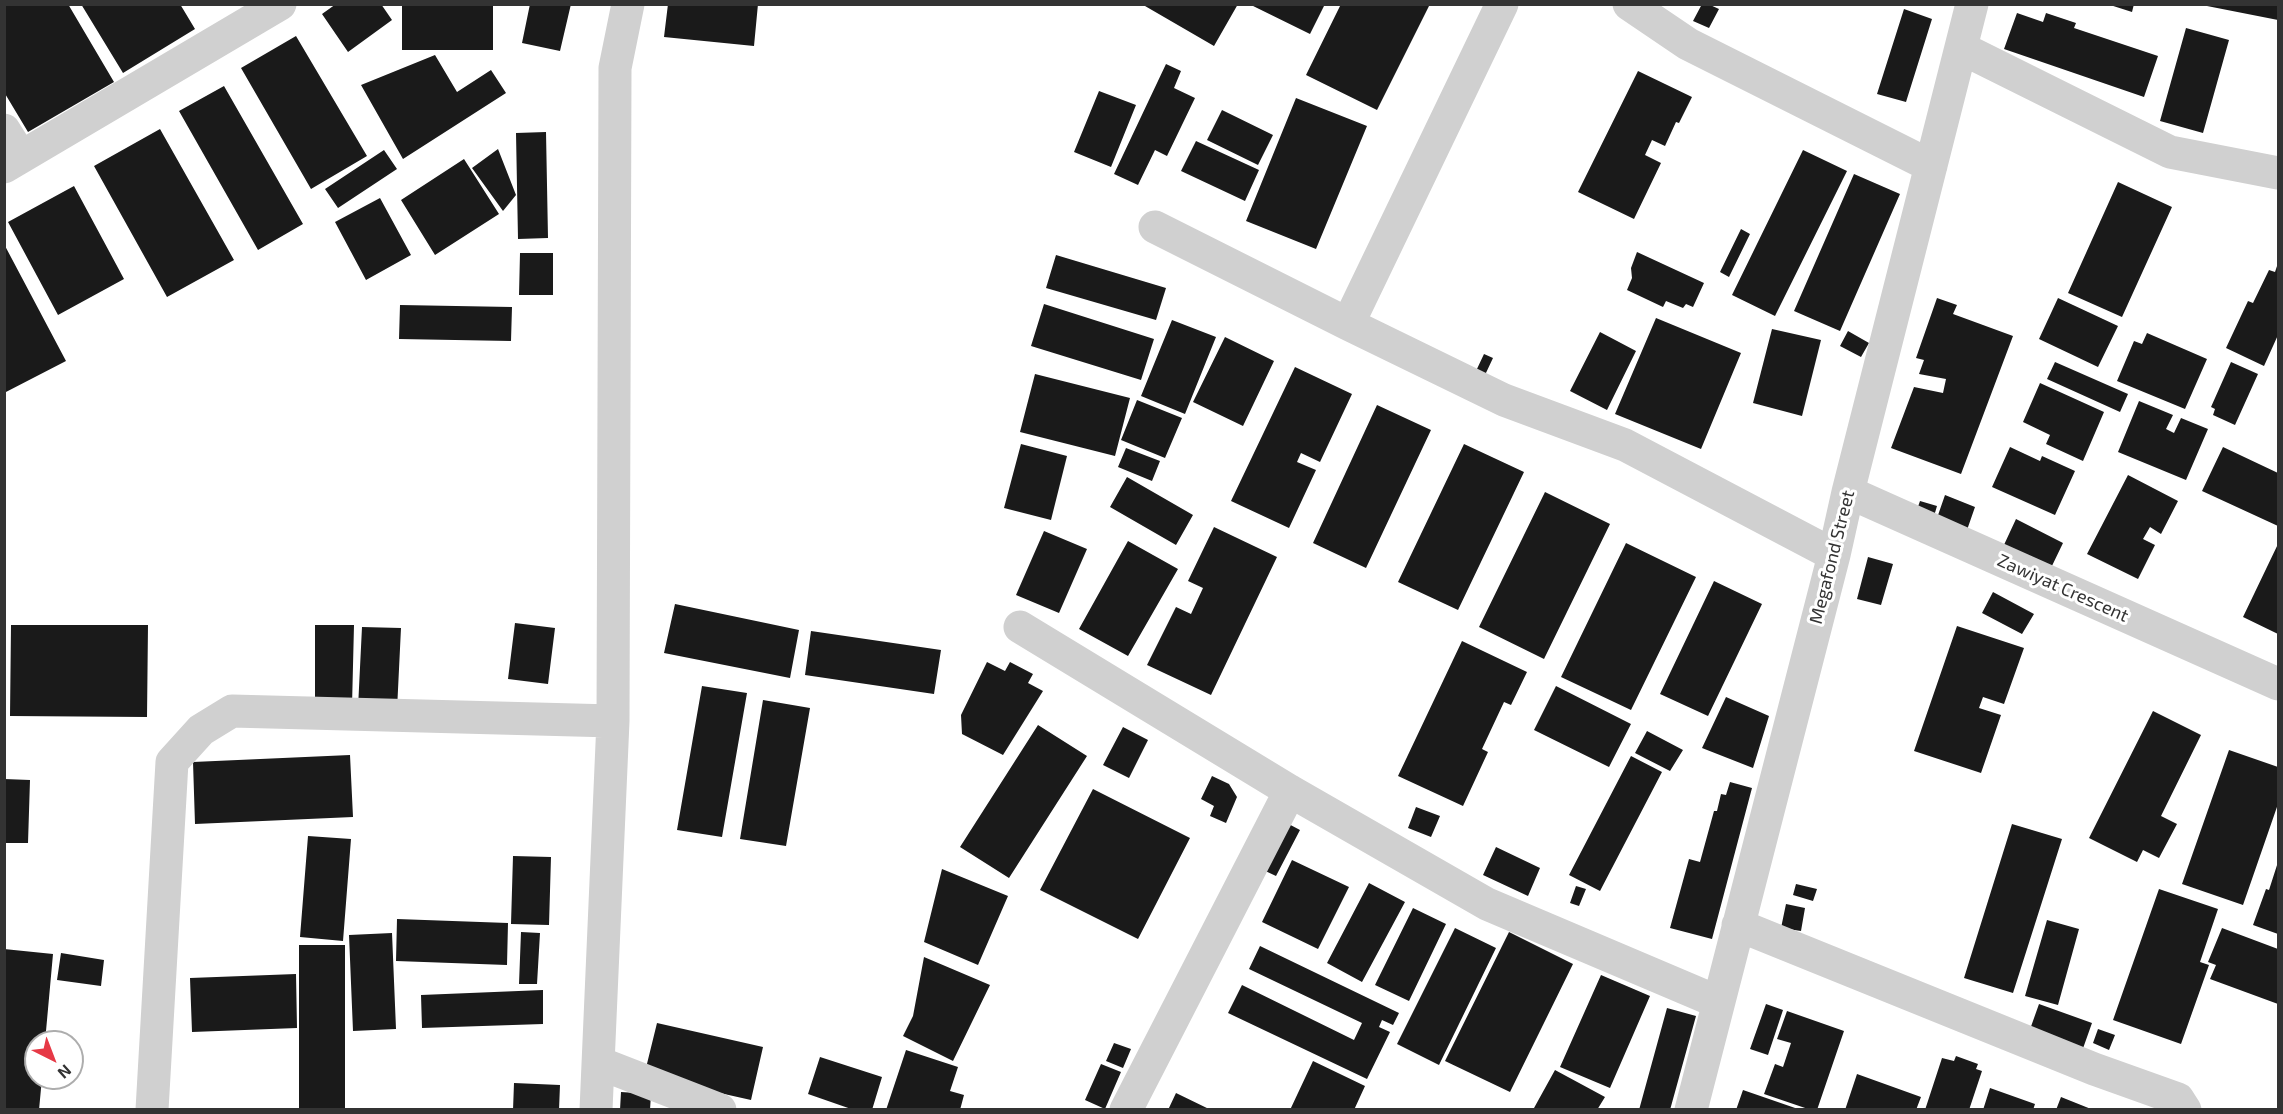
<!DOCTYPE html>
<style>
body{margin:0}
#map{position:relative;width:2283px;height:1114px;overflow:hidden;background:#fff;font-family:"Exo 2",sans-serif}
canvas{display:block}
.frame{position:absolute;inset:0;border:6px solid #333;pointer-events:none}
.north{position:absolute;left:24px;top:1030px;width:60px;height:60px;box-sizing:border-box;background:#fff;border:2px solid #adadad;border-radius:50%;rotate:138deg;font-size:16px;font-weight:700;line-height:24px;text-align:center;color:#333}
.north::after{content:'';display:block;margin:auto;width:21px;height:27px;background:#e63946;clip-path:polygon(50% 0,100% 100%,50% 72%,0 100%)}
</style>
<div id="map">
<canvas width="2283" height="1114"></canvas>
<div class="frame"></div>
<div class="north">N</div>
</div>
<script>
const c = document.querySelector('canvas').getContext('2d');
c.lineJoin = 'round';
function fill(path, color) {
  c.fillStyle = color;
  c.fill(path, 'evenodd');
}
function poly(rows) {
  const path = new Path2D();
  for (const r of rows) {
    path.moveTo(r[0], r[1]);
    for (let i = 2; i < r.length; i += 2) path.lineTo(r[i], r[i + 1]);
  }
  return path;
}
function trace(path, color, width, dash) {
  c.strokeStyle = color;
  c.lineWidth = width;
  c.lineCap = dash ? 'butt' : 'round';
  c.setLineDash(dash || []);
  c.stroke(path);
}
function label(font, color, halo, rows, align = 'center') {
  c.font = font + ' "Exo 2",sans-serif';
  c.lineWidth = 6;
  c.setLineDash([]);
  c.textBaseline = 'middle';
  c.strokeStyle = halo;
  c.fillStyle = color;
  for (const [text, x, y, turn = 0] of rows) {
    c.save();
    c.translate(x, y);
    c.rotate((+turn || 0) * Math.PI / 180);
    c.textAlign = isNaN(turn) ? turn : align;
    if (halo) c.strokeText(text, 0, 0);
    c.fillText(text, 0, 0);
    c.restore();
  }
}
fill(poly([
 [4,4,68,4,114,82,28,132,4,92],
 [81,4,180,4,195,29,123,73],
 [336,4,381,4,392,20,348,52,322,14],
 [402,4,493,4,493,50,402,50],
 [530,4,571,4,560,51,522,43],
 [668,4,758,4,754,46,664,37],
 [1147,4,1238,4,1214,46,1145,6],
 [1249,4,1325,4,1310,34],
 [1341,4,1430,4,1377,110,1306,75],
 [1702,4,1708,4,1719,9,1709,28,1693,21],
 [2107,4,2134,4,2132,12],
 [2207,4,2278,4,2278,20,2207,6],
 [1904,9,1932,19,1906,102,1877,94],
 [2017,13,2043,22,2046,13,2076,23,2074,28,2158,56,2144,97,2004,49],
 [2186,28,2229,40,2203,133,2160,121],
 [296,36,367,156,311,189,241,68],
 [435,55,457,92,491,70,506,93,403,159,361,85],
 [1166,64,1181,71,1174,88,1195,98,1167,156,1155,150,1138,185,1114,174],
 [1638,71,1692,97,1679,123,1676,122,1665,146,1652,140,1645,155,1661,163,1634,219,1578,192],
 [224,86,303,224,258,250,179,111],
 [1099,91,1136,105,1111,167,1074,152],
 [1296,98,1367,126,1316,249,1246,221],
 [1222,110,1273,135,1258,165,1207,140],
 [160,129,234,260,167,297,94,166],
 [546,132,548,238,518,239,516,133],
 [1196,141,1259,170,1245,201,1181,171],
 [498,149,516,195,503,211,472,168],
 [384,150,397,169,338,208,325,189],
 [1803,150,1847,171,1775,316,1732,295],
 [464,159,499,214,435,255,401,200],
 [1854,174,1900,194,1840,331,1794,311],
 [2118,182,2172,207,2122,317,2068,293],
 [74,186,124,279,58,315,8,222],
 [380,198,411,255,366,280,335,222],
 [1741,229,1750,234,1729,277,1720,272],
 [4,244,66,361,4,393],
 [1637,252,1704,283,1693,307,1686,304,1683,308,1666,301,1663,307,1627,290,1632,278,1631,268],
 [520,253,553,253,553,295,519,295],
 [1056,255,1166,288,1156,320,1046,288],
 [2278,263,2278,335,2264,366,2226,348,2248,301,2253,303,2269,270,2275,272],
 [1937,298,1957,305,1953,314,2013,336,1961,474,1891,448,1914,387,1943,393,1946,379,1919,374,1924,360,1916,358],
 [2058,298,2118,326,2098,367,2039,339],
 [1044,304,1154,339,1141,380,1031,346],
 [400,305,512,307,511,341,399,339],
 [1656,318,1741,353,1701,449,1615,414],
 [1172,320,1216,337,1185,414,1141,396],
 [1772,329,1821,340,1802,416,1753,403],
 [1848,331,1869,343,1861,357,1840,346],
 [1600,332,1636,351,1607,410,1570,391],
 [2147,333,2207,359,2185,409,2117,381,2134,341,2142,344],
 [1225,337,1274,361,1243,426,1193,402],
 [1484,354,1493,358,1485,375,1476,371],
 [2055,362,2128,394,2120,412,2047,379],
 [2231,362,2258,374,2235,425,2213,415,2215,409,2211,407],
 [1295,367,1352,394,1320,462,1301,453,1297,462,1316,470,1289,528,1231,501],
 [1035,374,1130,398,1115,456,1020,432],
 [2040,383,2104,412,2083,461,2046,444,2050,435,2023,422],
 [1137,400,1182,418,1165,458,1121,440],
 [2139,401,2173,415,2166,429,2174,433,2181,418,2208,429,2186,480,2118,452],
 [1377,405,1431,430,1366,568,1313,543],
 [1021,444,1067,456,1051,520,1004,508],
 [1464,444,1524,472,1458,610,1398,582],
 [2010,447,2040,461,2042,456,2075,471,2055,515,1992,487],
 [2223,447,2278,473,2278,526,2202,491],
 [1126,448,1160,461,1152,481,1118,467],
 [2128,475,2178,501,2161,534,2150,527,2143,539,2155,545,2138,579,2087,554],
 [1127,477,1193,515,1176,545,1110,507],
 [1545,492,1610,524,1544,659,1479,627],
 [1945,495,1975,507,1967,530,1937,518],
 [1920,501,1937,506,1932,523,1914,518],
 [2016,519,2063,543,2050,570,2003,547],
 [1214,527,1277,557,1211,695,1147,665,1176,607,1191,614,1203,588,1188,581],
 [1044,531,1087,549,1059,613,1016,595],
 [1128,541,1178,569,1128,656,1079,629],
 [1626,543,1696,577,1631,710,1561,677],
 [2278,544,2278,634,2243,617],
 [1868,557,1893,564,1881,605,1857,599],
 [1714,581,1762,604,1708,716,1660,694],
 [1993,592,2034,614,2022,634,1982,613],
 [675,604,799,630,790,678,664,653],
 [515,623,555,628,548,684,508,679],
 [11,625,148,625,147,717,10,716],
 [315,625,354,625,352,706,315,706],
 [1957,626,2024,648,2004,704,1983,697,1979,708,2001,715,1981,773,1914,751],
 [362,627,401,628,397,710,358,708],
 [811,631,941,650,934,694,805,675],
 [1462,641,1527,672,1511,705,1504,702,1482,749,1488,752,1463,806,1398,776],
 [987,662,1005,671,1010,662,1033,674,1028,683,1043,691,1003,755,962,734,961,715],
 [702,686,747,693,722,837,677,830],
 [1556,686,1631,724,1609,767,1534,730],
 [1726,697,1769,716,1753,768,1702,748],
 [763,700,810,708,786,846,740,839],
 [2153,711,2201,735,2161,816,2177,824,2159,858,2143,850,2137,862,2089,838],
 [1038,725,1087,756,1009,878,960,847],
 [1123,727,1148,740,1129,778,1103,765],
 [1647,731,1683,750,1670,771,1635,753],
 [2229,750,2278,767,2278,804,2243,905,2182,884],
 [350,755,353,817,195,824,193,762],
 [1631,756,1662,772,1600,891,1569,875],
 [1212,776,1229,784,1237,797,1226,823,1210,816,1214,806,1201,799],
 [4,779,30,780,28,843,4,843],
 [1730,782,1752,788,1712,939,1670,928,1689,859,1700,862,1714,811,1717,811,1721,794,1726,795],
 [1093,789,1190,838,1138,939,1040,890],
 [1416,807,1440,816,1431,837,1408,828],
 [1283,821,1300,830,1276,876,1259,868],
 [2012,824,2062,839,2013,993,1964,978],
 [308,836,351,839,343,941,300,937],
 [1496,847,1540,868,1528,896,1483,875],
 [513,856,551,857,549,925,511,924],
 [1292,860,1349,887,1318,949,1262,922],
 [2278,862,2278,934,2253,925,2266,889,2269,890],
 [942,869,1008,896,978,965,924,942],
 [1369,883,1405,902,1362,982,1327,963],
 [1796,884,1817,889,1813,901,1793,895],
 [1576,886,1586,889,1579,906,1570,903],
 [2159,889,2218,909,2200,962,2209,965,2181,1044,2113,1020],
 [1786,904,1805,908,1801,931,1781,928],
 [1413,908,1446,924,1409,1001,1375,985],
 [397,919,508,923,507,965,396,961],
 [2047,920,2079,929,2058,1005,2025,996],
 [1455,928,1496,948,1439,1065,1397,1044],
 [2222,928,2278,949,2278,1004,2210,979,2216,965,2208,962],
 [521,932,540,933,537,984,519,984],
 [1509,932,1573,964,1510,1092,1445,1061],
 [392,933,396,1029,353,1031,349,935],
 [299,945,345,945,345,1110,299,1110],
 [1260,946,1399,1013,1393,1025,1382,1020,1379,1027,1390,1032,1367,1079,1228,1013,1242,985,1354,1040,1362,1023,1249,969],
 [4,949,53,954,45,1042,36,1042,36,1078,42,1078,39,1110,4,1110],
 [61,953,104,960,101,986,57,980],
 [924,957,990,985,953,1061,903,1036,913,1016],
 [296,974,297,1028,192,1032,190,978],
 [1601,975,1650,996,1610,1088,1560,1067],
 [543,990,543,1024,422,1028,421,995],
 [1766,1004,1783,1010,1768,1055,1750,1049],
 [2039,1004,2092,1023,2081,1054,2028,1035],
 [1667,1008,1696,1016,1670,1110,1639,1110],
 [1787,1011,1844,1031,1817,1110,1811,1110,1764,1094,1775,1064,1783,1067,1791,1043,1777,1039],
 [657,1023,763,1047,751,1100,644,1076],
 [2098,1029,2115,1035,2109,1050,2093,1043],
 [1114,1043,1131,1049,1123,1068,1106,1061],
 [906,1050,958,1067,950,1091,964,1095,960,1110,886,1110],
 [1956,1056,1978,1064,1976,1069,1982,1071,1969,1110,1925,1110,1942,1058,1954,1061],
 [820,1057,882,1077,872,1110,854,1110,808,1094],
 [1313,1061,1365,1086,1354,1110,1290,1110],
 [1101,1064,1121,1072,1105,1109,1085,1100],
 [1555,1070,1605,1097,1597,1110,1534,1108],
 [1857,1074,1921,1097,1916,1110,1845,1110],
 [514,1083,560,1085,559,1110,513,1110],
 [1990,1088,2035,1104,2033,1110,1983,1110],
 [1743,1090,1798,1109,1798,1110,1736,1110],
 [621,1092,651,1094,650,1110,620,1110],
 [1176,1093,1211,1110,1168,1110],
 [2061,1097,2091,1109,2091,1110,2056,1110]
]), '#1a1a1a');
trace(poly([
 [1629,4,1688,44,1931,166],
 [1961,48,2170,152,2278,173],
 [4,130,21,157],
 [4,167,280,4],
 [1155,227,1348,324,1504,400,1625,445,1834,555],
 [1348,324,1502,4],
 [1848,492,2278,684],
 [1020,627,1290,791,1487,904,1718,1002],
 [1738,925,2094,1069,2178,1099,2185,1110],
 [599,1063,720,1110],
 [152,1110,172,762,201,730,232,711,613,721],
 [596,1110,613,721,615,68,628,4],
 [1126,1110,1290,791],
 [1691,1110,1834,555,1848,492,1972,4]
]), '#d0d0d0', 33);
label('18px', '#333', '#fff', [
 ["Megafond Street",1832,557,-76],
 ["Zawiyat Crescent",2063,588,24]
]);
</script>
